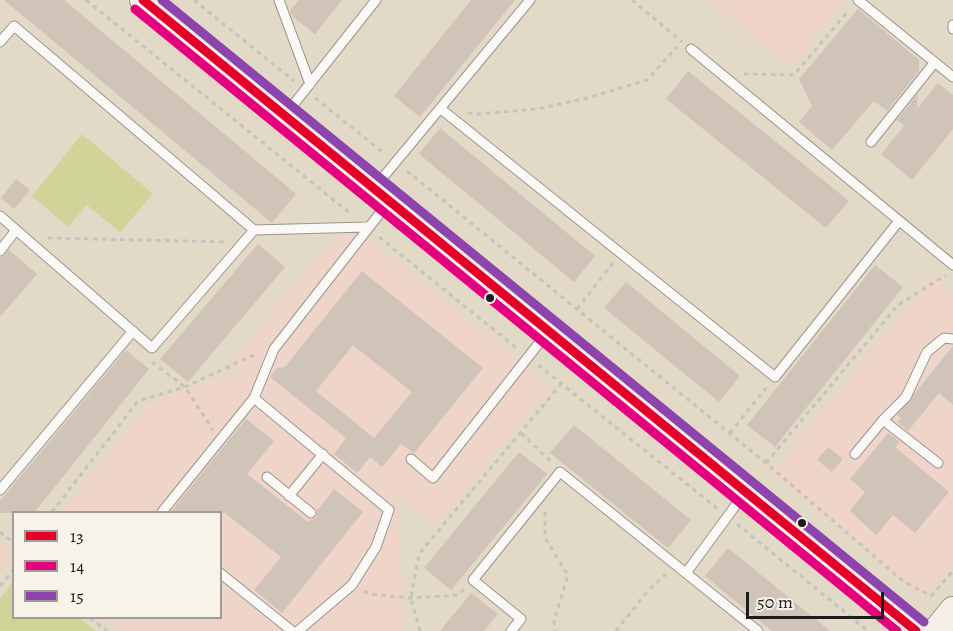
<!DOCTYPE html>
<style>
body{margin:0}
#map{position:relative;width:953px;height:631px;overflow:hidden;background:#e2d9c7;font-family:Alegreya,serif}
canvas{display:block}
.legend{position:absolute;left:12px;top:511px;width:210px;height:108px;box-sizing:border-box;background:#f7f3e8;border:2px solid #9f9d96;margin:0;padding:8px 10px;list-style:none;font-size:18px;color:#1c1c1c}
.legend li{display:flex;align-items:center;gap:12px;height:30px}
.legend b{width:30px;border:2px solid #9f9d96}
.scale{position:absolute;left:746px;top:592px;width:138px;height:27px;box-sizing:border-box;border:3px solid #1c1c1c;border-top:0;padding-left:8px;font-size:18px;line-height:21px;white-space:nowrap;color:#1c1c1c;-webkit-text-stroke:4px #f7f3e8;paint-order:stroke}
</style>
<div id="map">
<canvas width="953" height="631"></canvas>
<ul class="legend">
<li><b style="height:8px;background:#e4002b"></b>13</li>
<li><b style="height:8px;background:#e5007d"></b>14</li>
<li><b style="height:8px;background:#8e44ad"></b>15</li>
</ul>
<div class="scale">50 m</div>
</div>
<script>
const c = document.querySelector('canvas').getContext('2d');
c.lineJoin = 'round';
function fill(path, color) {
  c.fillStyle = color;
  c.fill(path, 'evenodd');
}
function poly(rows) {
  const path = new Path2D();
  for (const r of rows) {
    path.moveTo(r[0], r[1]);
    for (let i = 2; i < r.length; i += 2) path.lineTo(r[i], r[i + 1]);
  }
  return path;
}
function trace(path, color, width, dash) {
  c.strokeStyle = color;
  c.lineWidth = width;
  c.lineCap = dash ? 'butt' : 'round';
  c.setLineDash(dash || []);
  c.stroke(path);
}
fill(poly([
 [707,0,846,0,791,68],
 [348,221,550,386,436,527,396,494,404,631,117,631,100,618,220,618,220,512,61,512,147,404,230,374,250,376,232,360],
 [932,275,953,292,953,562,923,598,772,473],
 [0,541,14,552,0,569]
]), '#eed4c9');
fill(poly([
 [82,134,153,194,120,232,87,205,68,227,32,196],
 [13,582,14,618,79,618,96,631,0,631,0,599]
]), '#d0d498');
fill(poly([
 [4,0,64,0,296,194,272,223],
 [299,0,342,0,315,34,292,16,290,11],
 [471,0,515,0,420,117,394,96],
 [858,9,919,60,919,71,887,111,874,101,832,150,799,122,812,106,799,79],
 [688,71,849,201,826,228,666,99],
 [938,83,953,95,953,129,912,180,881,154,904,126,897,120,918,94,917,109],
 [440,128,595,256,574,282,419,154],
 [16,179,30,190,14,209,1,198],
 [258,244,285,267,188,382,160,359],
 [9,250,37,274,0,317,0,259],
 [875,265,903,287,775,447,747,425],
 [362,271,483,368,414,453,401,444,382,467,370,457,357,473,334,454,346,438,270,377,277,368,285,367],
 [353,345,412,392,374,438,316,391],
 [626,282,740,376,719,402,604,308],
 [953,346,953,405,939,393,908,431,897,422,901,418,897,415],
 [126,350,149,369,34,513,0,513,0,501],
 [246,419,274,441,247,474,308,522,317,517,317,511,334,489,363,512,282,613,254,590,281,557,225,513,170,513],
 [574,425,691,520,668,548,550,453],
 [888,433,900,442,895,447,949,492,915,533,893,515,876,535,850,511,865,492,850,479],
 [828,447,843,459,832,472,817,460],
 [519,452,547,474,451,590,424,568],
 [728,548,830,631,772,631,718,587,705,576],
 [471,593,498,614,484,631,440,631]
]), '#d0c3b7');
const lane = poly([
 [279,0,310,84],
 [858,0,953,77],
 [953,25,953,29],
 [0,42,14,26,254,230,367,227],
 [691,49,953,265],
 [441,109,775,377,899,221],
 [286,114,376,0],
 [871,142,935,62],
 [375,187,530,0],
 [0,216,152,348,254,230],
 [0,251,16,230],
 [254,398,389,510,376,547,352,585,298,631],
 [855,454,883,420],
 [411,459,433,478,547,333],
 [938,463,883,420,906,397,927,352,944,338,953,339],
 [267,477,311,513],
 [0,490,133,331],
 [289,496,323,454],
 [162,512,254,398,274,349,388,203],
 [220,573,292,631],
 [686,573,744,494],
 [511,631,521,619,473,580,560,472,758,631]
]);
const secondary = poly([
 [143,0,916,631],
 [936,631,953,610]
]);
trace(lane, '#9a958b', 11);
trace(secondary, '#9a958b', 28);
trace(poly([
 [86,0,351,214],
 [194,0,294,81],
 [632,0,682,42],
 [744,74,794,75,849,10],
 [315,98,385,154],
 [468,113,479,114,537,109,587,98,647,80,677,47],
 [407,171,766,463,903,581,931,596,953,571],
 [379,237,519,350],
 [48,238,227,242],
 [577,309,613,263],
 [152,362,185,387,213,430],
 [538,365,718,509],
 [521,433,551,462],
 [730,433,766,388],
 [766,463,898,305,946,275],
 [52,512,138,401,185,387,256,354],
 [545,512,545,538,568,575,554,621,555,631],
 [737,524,868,631],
 [0,532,14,543],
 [0,586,14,569],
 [364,591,370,594,411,598,458,595,465,588],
 [90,618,107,631],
 [420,631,411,598,419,554,561,384],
 [616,631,645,594,666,574]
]), '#c5c3be', 3, [4.5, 4.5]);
trace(lane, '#fbf9f7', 9);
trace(secondary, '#f3efe8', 26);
trace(poly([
 [143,0,916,631]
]), '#e4002b', 9);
trace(poly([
 [135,9,897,631]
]), '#e5007d', 9);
trace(poly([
 [162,0,924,622]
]), '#8e44ad', 9);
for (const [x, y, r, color] of [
 [490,298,5,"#1c1c1c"],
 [802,523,5,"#1c1c1c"]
]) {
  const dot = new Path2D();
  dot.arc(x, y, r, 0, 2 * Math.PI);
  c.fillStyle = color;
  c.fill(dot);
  trace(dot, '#f7f3e8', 2);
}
</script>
